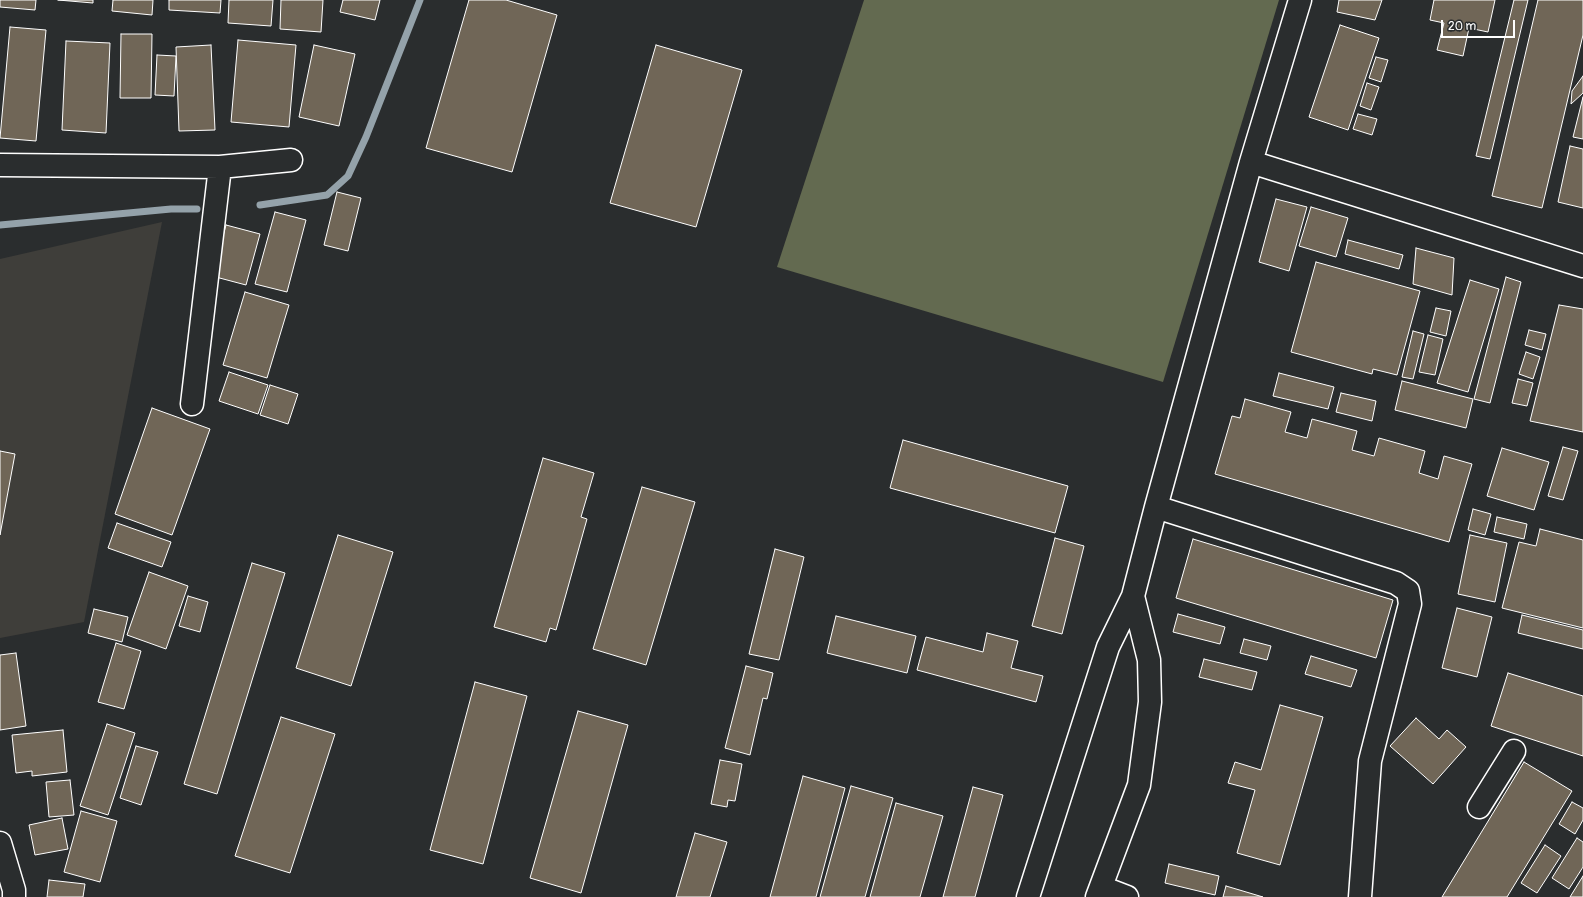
<!DOCTYPE html>
<style>
body{margin:0}
#map{position:relative;width:1583px;height:897px;overflow:hidden;background:#2a2d2e;font-family:Pangolin,sans-serif}
canvas{display:block}
.scale{position:absolute;left:1441px;top:20px;width:74px;height:18px;box-sizing:border-box;border:2px solid #fff;border-top:0;padding-left:5px;font-size:12px;line-height:14px;white-space:nowrap;color:#fff;-webkit-text-stroke:3px #2a2d2e;paint-order:stroke}
</style>
<div id="map">
<canvas width="1583" height="897"></canvas>
<div class="scale">20 m</div>
</div>
<script>
const c = document.querySelector('canvas').getContext('2d');
c.lineJoin = 'round';
function fill(path, color) {
  c.fillStyle = color;
  c.fill(path, 'evenodd');
}
function poly(rows) {
  const path = new Path2D();
  for (const r of rows) {
    path.moveTo(r[0], r[1]);
    for (let i = 2; i < r.length; i += 2) path.lineTo(r[i], r[i + 1]);
  }
  return path;
}
function trace(path, color, width, dash) {
  c.strokeStyle = color;
  c.lineWidth = width;
  c.lineCap = dash ? 'butt' : 'round';
  c.setLineDash(dash || []);
  c.stroke(path);
}
fill(poly([
 [162,222,84,622,0,638,0,259]
]), '#3f3e3a');
fill(poly([
 [864,0,1279,0,1163,382,777,267]
]), '#636a50');
trace(poly([
 [260,205,327,195,348,176,366,137,420,0],
 [0,225,171,209,197,209]
]), '#94a2aa', 7);
const building = poly([
 [0,0,36,0,35,10,0,7,0,0],
 [58,0,93,0,93,3,58,0],
 [113,0,153,0,152,15,112,11,113,0],
 [169,0,221,0,220,13,169,10,169,0],
 [229,0,273,0,271,26,228,23,229,0],
 [281,0,323,0,321,32,280,29,281,0],
 [343,0,380,0,375,20,340,12,343,0],
 [469,0,506,0,557,15,512,172,426,148,469,0],
 [1339,0,1382,0,1375,20,1337,12,1339,0],
 [1434,0,1495,0,1488,32,1469,28,1463,56,1437,50,1444,23,1430,20,1434,0],
 [1514,0,1528,0,1490,159,1476,156,1514,0],
 [1538,0,1583,0,1583,35,1542,208,1492,196,1538,0],
 [1340,25,1379,38,1348,130,1309,117,1340,25],
 [10,27,46,30,36,141,0,138,10,27],
 [121,34,152,34,151,98,120,98,121,34],
 [238,40,296,45,289,127,231,122,238,40],
 [66,41,110,43,106,133,62,130,66,41],
 [211,45,215,130,179,131,176,47,211,45],
 [314,45,355,54,339,126,299,117,314,45],
 [656,45,742,70,696,227,610,203,656,45],
 [157,55,176,56,174,96,155,95,157,55],
 [1376,57,1388,60,1381,82,1369,78,1376,57],
 [1583,76,1583,93,1571,104,1572,91,1583,76],
 [1367,83,1379,87,1371,110,1360,106,1367,83],
 [1583,97,1583,139,1573,137,1583,97],
 [1358,114,1377,119,1372,135,1353,129,1358,114],
 [1570,146,1583,149,1583,208,1558,202,1570,146],
 [337,192,361,198,348,251,324,245,337,192],
 [1276,199,1307,207,1289,271,1259,262,1276,199],
 [1311,207,1348,218,1336,257,1299,246,1311,207],
 [275,212,306,220,287,292,255,284,275,212],
 [226,225,260,234,246,285,212,276,226,225],
 [1348,240,1403,255,1399,269,1345,254,1348,240],
 [1416,248,1454,258,1452,295,1413,284,1416,248],
 [1316,262,1420,291,1397,375,1373,369,1372,374,1291,352,1316,262],
 [1506,277,1521,282,1490,403,1474,399,1506,277],
 [1470,280,1499,289,1468,392,1437,383,1470,280],
 [245,292,289,305,267,378,223,365,245,292],
 [1559,305,1583,309,1583,432,1530,421,1559,305],
 [1436,308,1451,311,1446,336,1430,332,1436,308],
 [1529,330,1546,334,1542,350,1525,345,1529,330],
 [1413,331,1424,334,1413,379,1402,377,1413,331],
 [1428,335,1443,339,1435,375,1419,372,1428,335],
 [1526,352,1540,357,1533,379,1519,374,1526,352],
 [229,372,268,385,258,414,219,401,229,372],
 [1279,373,1334,387,1328,409,1273,396,1279,373],
 [1518,379,1533,383,1527,406,1512,403,1518,379],
 [1402,381,1473,399,1466,428,1395,410,1402,381],
 [270,385,298,394,288,424,260,415,270,385],
 [1341,393,1376,401,1372,421,1336,412,1341,393],
 [1245,399,1291,412,1285,432,1307,438,1312,419,1357,431,1352,450,1374,456,1379,438,1425,451,1419,473,1438,479,1444,456,1472,464,1449,542,1215,474,1232,416,1240,418,1245,399],
 [152,408,210,429,172,535,115,514,152,408],
 [903,440,1068,486,1055,533,890,488,903,440],
 [1563,447,1578,451,1563,500,1548,496,1563,447],
 [1502,448,1549,462,1534,510,1487,496,1502,448],
 [0,451,15,454,0,535,0,451],
 [543,458,594,473,581,517,587,519,556,630,550,628,546,642,494,627,543,458],
 [642,487,695,502,646,665,593,649,642,487],
 [1473,509,1491,514,1485,535,1468,530,1473,509],
 [1497,517,1527,524,1524,539,1494,532,1497,517],
 [117,523,171,542,162,567,108,548,117,523],
 [1540,529,1583,540,1583,628,1502,608,1519,542,1536,546,1540,529],
 [338,535,393,552,351,686,296,668,338,535],
 [1470,535,1507,543,1495,602,1458,594,1470,535],
 [1055,538,1084,546,1062,634,1032,626,1055,538],
 [1193,539,1393,600,1376,658,1176,598,1193,539],
 [775,549,804,557,779,660,749,654,775,549],
 [252,563,285,573,217,794,184,784,252,563],
 [149,572,188,586,166,649,127,635,149,572],
 [188,596,208,602,200,632,179,626,188,596],
 [1457,608,1492,617,1477,677,1442,668,1457,608],
 [94,609,128,617,122,642,88,633,94,609],
 [1178,614,1225,627,1220,644,1173,632,1178,614],
 [1522,615,1583,630,1583,649,1518,633,1522,615],
 [836,616,916,636,907,673,827,653,836,616],
 [987,633,1018,641,1011,668,1043,676,1036,702,917,670,926,637,983,652,987,633],
 [1244,639,1271,646,1267,660,1240,653,1244,639],
 [116,643,141,651,124,709,98,702,116,643],
 [16,653,26,726,0,730,0,655,16,653],
 [1311,656,1357,670,1351,687,1305,674,1311,656],
 [1204,659,1257,672,1252,690,1199,677,1204,659],
 [746,666,773,673,767,699,763,698,750,755,725,748,746,666],
 [1508,673,1583,696,1583,756,1491,726,1508,673],
 [475,682,527,696,483,864,430,850,475,682],
 [1280,705,1323,717,1280,865,1237,853,1255,790,1228,783,1235,762,1261,770,1280,705],
 [578,711,628,725,581,893,530,878,578,711],
 [281,717,335,734,290,873,235,856,281,717],
 [1416,718,1439,739,1447,730,1466,747,1433,784,1390,746,1416,718],
 [107,724,135,733,108,815,80,806,107,724],
 [63,730,67,772,32,776,32,771,16,773,12,735,63,730],
 [136,746,158,752,141,805,120,798,136,746],
 [720,760,742,764,735,801,728,800,727,807,711,804,720,760],
 [1524,762,1572,791,1507,897,1442,897,1524,762],
 [803,776,845,788,816,897,770,897,803,776],
 [70,780,74,815,49,817,46,782,70,780],
 [851,786,893,798,865,897,820,897,851,786],
 [973,787,1003,795,975,897,943,897,973,787],
 [1572,802,1583,808,1583,820,1575,834,1559,824,1572,802],
 [896,803,943,816,920,897,870,897,896,803],
 [81,811,117,821,100,882,64,872,81,811],
 [62,818,68,849,35,855,29,825,62,818],
 [695,833,727,842,710,897,676,897,695,833],
 [1577,838,1583,842,1583,867,1569,889,1552,878,1577,838],
 [1545,845,1561,856,1537,893,1521,883,1545,845],
 [1169,864,1219,876,1215,895,1165,883,1169,864],
 [1583,876,1583,897,1570,897,1583,876],
 [49,880,85,884,83,897,47,897,49,880],
 [1226,886,1263,897,1223,897,1226,886]
]);
fill(building, '#706657');
trace(building, '#fff', 1);
const minor = poly([
 [1251,162,1583,266],
 [0,165,220,167,291,160],
 [192,404,220,167],
 [1156,507,1396,583,1408,591,1410,604,1370,761,1360,897],
 [1479,807,1514,751],
 [0,843,14,890,14,897],
 [1101,887,1127,897],
 [1028,897,1108,647,1133,596,1156,507,1251,162,1300,0],
 [1097,897,1139,785,1150,702,1149,660,1133,596]
]);
trace(minor, '#fff', 25);
trace(minor, '#2a2d2e', 22);
</script>
